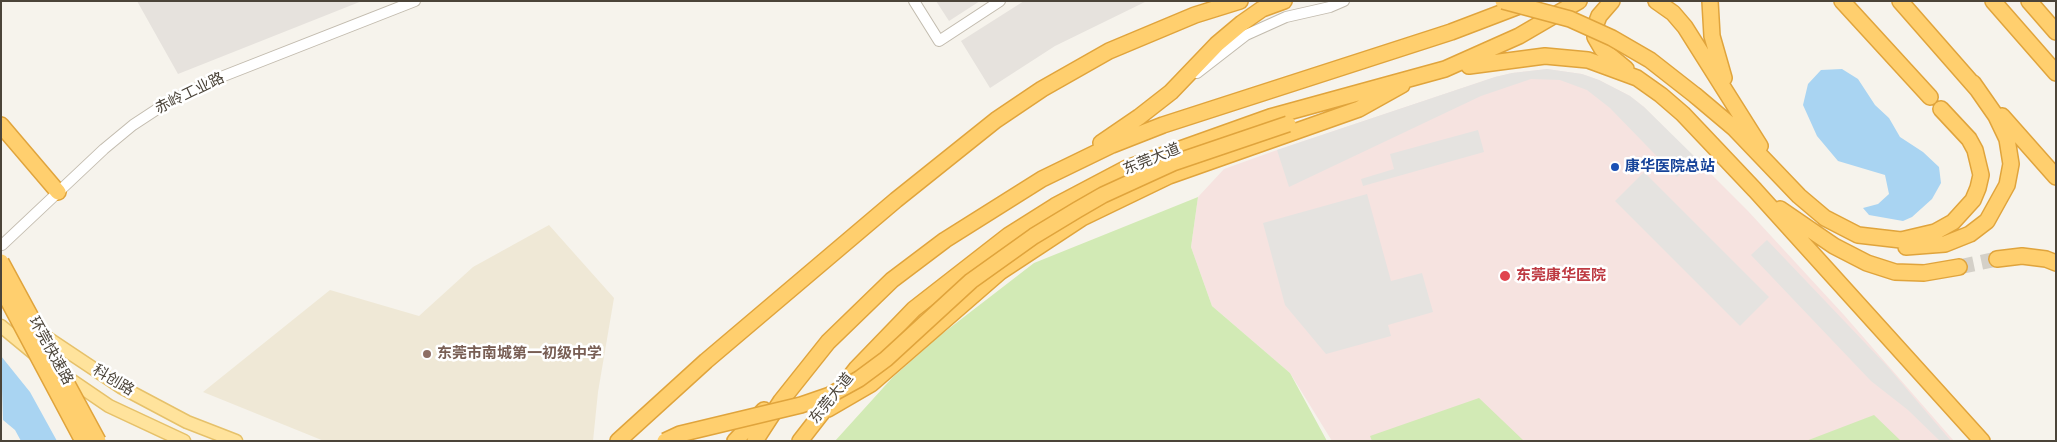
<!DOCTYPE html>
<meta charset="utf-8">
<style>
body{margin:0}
#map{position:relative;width:2057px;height:442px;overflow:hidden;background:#f6f3ec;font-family:"Nunito Sans",sans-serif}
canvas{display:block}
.frame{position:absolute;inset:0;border:2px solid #4b4439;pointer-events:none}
</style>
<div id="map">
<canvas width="2057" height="442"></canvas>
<div class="frame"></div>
</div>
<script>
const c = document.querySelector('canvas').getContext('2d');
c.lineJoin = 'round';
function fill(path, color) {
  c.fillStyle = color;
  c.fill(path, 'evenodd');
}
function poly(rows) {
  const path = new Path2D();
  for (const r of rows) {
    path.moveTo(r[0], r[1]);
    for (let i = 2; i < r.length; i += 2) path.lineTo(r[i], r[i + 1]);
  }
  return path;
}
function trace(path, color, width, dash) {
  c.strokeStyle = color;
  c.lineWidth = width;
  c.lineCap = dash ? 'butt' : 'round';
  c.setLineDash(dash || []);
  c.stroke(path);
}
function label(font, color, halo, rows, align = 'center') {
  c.font = font + ' "Nunito Sans","Noto Sans SC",sans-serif';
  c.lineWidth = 5;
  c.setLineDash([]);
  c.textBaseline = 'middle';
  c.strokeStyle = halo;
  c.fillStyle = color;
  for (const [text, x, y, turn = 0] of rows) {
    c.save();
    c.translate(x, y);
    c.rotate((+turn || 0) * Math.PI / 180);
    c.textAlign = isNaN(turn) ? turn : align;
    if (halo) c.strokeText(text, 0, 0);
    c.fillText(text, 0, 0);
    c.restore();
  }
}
fill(poly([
 [137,1,362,1,178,74],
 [936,1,980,1,949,21],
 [1024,1,1147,1,1055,46,990,88,961,41]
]), '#e6e2dd');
fill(poly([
 [549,225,614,298,598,392,593,441,324,441,203,392,330,290,419,316,473,267]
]), '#efe8d6');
fill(poly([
 [1547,69,1582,74,1599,80,1630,96,1644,107,1748,211,1844,315,1954,441,1332,441,1290,373,1212,306,1191,247,1198,197,1224,169,1277,150,1495,77,1512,73]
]), '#f6e3e0');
fill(poly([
 [1198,197,1191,247,1212,306,1290,373,1327,441,835,441,892,378,938,337,1034,263],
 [1479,398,1524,441,1372,441,1370,436],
 [1874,415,1901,441,1806,441]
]), '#d2eab5');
fill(poly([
 [1547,69,1582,74,1599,80,1630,96,1644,107,1696,158,1677,177,1610,108,1587,90,1560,80,1531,79,1481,96,1289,187,1277,150,1495,77,1512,73],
 [1478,130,1484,152,1363,186,1361,179,1394,169,1390,154],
 [1644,172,1769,297,1740,326,1615,201],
 [1367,194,1391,281,1422,273,1433,312,1388,325,1391,336,1326,354,1285,305,1263,223],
 [1767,240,1887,366,1951,441,1940,441,1908,410,1871,381,1751,255]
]), '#e5e3e0');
fill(poly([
 [1842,69,1858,79,1875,105,1889,118,1900,137,1923,152,1939,167,1941,183,1932,199,1912,217,1903,221,1869,215,1863,208,1878,204,1889,194,1885,175,1838,161,1817,136,1803,105,1808,84,1821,70],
 [1,356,30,392,57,441,21,441,15,430,3,420]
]), '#a9d4f2');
trace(poly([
 [1959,267,1997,259]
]), '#d4d0c8', 15, [15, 8]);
const minor = poly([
 [914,1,939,41,1000,1],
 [1197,73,1246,35,1286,17,1330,7,1344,1],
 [2,245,104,149,133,125,165,104,216,79,415,1]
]);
const major = poly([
 [1,326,36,355],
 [40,333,121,387,187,422,236,441],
 [62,374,109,406,184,441]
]);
const highway = poly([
 [1612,1,1599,16,1596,24,1595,37,1602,49,1626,69],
 [1656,1,1673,13,1685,27,1760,146],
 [1710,1,1712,36,1724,78],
 [1842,1,1930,97],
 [1900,1,1978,90],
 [1993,1,2056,73],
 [2029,1,2056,32],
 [1469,66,1545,56,1588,60,1637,78,1661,95,1683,114,1755,190,1982,441],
 [1696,96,1734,128,1799,196,1825,218,1858,235,1901,240,1935,232,1953,222,1973,200,1978,188,1981,175,1975,150,1969,139,1941,109],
 [2002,116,2056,177],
 [1,125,58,192],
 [1101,143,1139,117,1171,92,1217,44,1242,23,1262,9,1284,1],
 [1780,209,1834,246,1867,263,1895,272,1924,273,1959,267],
 [1906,247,1945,244,1970,234,1987,221,2007,185,2011,164,2007,139,1996,116,1973,83],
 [1997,259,2022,256,2046,259,2056,263],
 [828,409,871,384,1000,272,1082,218,1169,176,1359,109,1402,85],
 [618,441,706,361,896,200,996,120,1042,89,1109,51,1195,15,1240,1],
 [735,441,764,410],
 [755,441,781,401,828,342,892,280,945,240,1042,179,1112,145,1163,125,1451,32,1527,3],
 [800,441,856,369,914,309,1009,235,1055,206,1127,168,1270,117,1445,69,1519,36,1579,1]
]);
trace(minor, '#c2bbae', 12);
trace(major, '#e6c16a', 15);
trace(highway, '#e0a43c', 18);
trace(minor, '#fff', 10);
trace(major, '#ffe39c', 12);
trace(highway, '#ffcf6e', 15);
const highwayBridge = poly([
 [1503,1,1570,19,1612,38,1650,60,1696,96],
 [1,262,98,441],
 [1,287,83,441],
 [665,441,680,434,801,405,830,395,859,379,886,359,971,281,1034,236,1077,210,1103,195,1173,163,1288,124]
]);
trace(highwayBridge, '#e0a43c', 18, []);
trace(highwayBridge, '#ffcf6e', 15);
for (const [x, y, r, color] of [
 [1615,167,5,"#1a4fb4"],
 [1505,276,6,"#e0444e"],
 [427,354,5,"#8d6e63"]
]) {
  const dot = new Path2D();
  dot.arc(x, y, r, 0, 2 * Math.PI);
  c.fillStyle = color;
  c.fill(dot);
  trace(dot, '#fff', 2);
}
label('15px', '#4b4439', '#fff', [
 ["赤岭工业路",190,94,-26],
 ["东莞大道",1152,160,-22],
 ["环莞快速路",50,351,61],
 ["科创路",113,381,31],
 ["东莞大道",832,399,-51]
]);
label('bold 15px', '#164399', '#fff', [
 ["康华医院总站",1625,167]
], 'left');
label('bold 15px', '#be3a42', '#fff', [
 ["东莞康华医院",1516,276]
], 'left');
label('bold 15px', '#785e54', '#fff', [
 ["东莞市南城第一初级中学",437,354]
], 'left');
</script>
